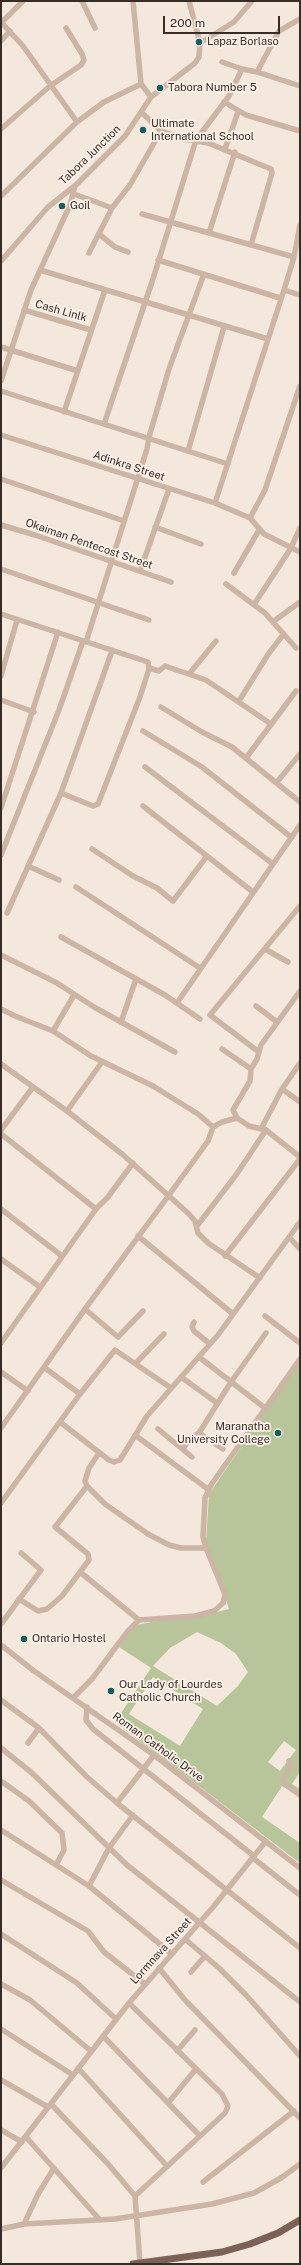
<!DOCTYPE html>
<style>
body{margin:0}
#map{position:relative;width:301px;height:2265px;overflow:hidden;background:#f4e7db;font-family:"Public Sans",sans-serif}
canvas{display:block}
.frame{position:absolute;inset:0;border:2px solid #382c27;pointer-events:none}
.scale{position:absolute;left:163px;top:16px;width:117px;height:18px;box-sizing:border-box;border:2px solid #382c27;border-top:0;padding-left:5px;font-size:12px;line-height:14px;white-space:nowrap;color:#382c27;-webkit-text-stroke:3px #fbf1e8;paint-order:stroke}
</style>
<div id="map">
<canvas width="301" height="2265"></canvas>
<div class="frame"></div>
<div class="scale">200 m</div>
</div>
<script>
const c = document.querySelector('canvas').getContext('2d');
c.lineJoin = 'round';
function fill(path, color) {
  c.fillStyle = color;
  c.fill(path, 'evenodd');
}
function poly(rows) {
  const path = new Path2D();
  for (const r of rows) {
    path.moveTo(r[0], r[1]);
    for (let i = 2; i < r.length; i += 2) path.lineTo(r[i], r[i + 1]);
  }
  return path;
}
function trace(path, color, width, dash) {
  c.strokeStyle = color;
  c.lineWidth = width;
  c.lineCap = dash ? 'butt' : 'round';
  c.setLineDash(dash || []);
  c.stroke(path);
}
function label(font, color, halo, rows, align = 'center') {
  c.font = font + ' "Public Sans",sans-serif';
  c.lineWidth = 3.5;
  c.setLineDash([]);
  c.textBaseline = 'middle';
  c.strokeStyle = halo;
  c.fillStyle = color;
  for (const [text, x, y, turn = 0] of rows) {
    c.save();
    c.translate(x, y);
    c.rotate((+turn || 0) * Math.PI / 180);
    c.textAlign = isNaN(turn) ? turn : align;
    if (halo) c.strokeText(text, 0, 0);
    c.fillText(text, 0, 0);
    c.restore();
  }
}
fill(poly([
 [300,1361,300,1772,292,1784,300,1789,300,1797,282,1786,262,1817,300,1843,300,1863,115,1722,151,1668,119,1647,136,1625,168,1619,194,1618,229,1609,206,1542,209,1494],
 [197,1632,221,1643,236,1654,248,1672,238,1686,217,1706,153,1666,170,1648],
 [153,1677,203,1709,180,1746,129,1714],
 [284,1741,296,1750,280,1771,268,1762]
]), '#b8c499');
trace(poly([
 [82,1,95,28],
 [133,1,141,84,151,97],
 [1,22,23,46,77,122,104,102,141,84],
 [2,22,23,1],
 [1,41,10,31],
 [200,43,234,22,252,1],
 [222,62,242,69],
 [257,72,300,86],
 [224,102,246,115,300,131],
 [141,112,161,131,185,139,208,143,271,169,272,173,251,245],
 [1,129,50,86,81,65,84,60,82,54,66,28],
 [225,149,238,112],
 [74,194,112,208],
 [1,196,77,122],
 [142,214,294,257],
 [209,233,235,152],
 [99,234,115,247,128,252],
 [89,253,112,208,130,185,161,131],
 [158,260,280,298],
 [1,261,48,207,76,185,125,136,151,97,195,63,199,57,200,43,189,1],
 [40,270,268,339],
 [284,290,300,295],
 [24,310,91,330],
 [1,347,78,371],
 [1,381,31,290,70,205,75,186],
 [1,391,228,464],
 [64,412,105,290],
 [104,424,153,279,196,140,229,96,242,69,257,72,279,31,300,19],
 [1,435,215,503,250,518],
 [188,451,224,327],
 [1,479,124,521],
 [215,503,284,290,294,257,300,225],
 [250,518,265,490,300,386],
 [250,518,264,534,300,552],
 [1,525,35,535,171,582],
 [155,527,201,544],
 [1,569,149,620],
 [140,571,169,489],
 [234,573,259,530],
 [226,584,265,613,296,648],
 [255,603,291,548,300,528],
 [1,614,148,662,149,669,140,697,98,804,93,806,61,793],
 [274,621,300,602],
 [86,642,147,449,149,437,169,369,204,274],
 [149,668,159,671,165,666,206,680,271,724],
 [189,674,216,641],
 [1,676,17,620],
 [1,700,34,712],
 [239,701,269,653,283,635],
 [161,707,202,732,232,747,300,802],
 [143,731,202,767,291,837],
 [246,758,296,691],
 [145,767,273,864],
 [277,782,300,754],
 [143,806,253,892],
 [1,808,58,632],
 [92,849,133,876,157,888,173,901,207,856],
 [1,855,59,710,83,641],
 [28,866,59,880],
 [76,887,200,968],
 [7,913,61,793,112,651],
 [61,937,165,995,200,1019],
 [265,949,288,962],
 [1,955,57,983,94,1007,175,1052],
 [300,991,261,1045,257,1059,251,1069,250,1081,233,1110,237,1118,249,1126,266,1130,300,1157],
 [177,1003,300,825],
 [256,1006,277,1022],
 [1,1009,15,1016,53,1031,91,1056,153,1086,198,1114,213,1127,208,1141,169,1195,85,1309,1,1428],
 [121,1022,136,979],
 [53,1031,74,995],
 [222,1049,251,1069],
 [259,1052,210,1015,300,906],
 [1,1064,67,1111,122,1154,189,1214,195,1221,198,1233,208,1243,260,1278],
 [282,1089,300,1102],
 [67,1111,102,1062],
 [213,1127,222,1122,237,1118],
 [261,1129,282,1089,300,1063],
 [1,1130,33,1087],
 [1,1134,96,1209,1,1343],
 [1,1209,62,1256],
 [96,1209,108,1197,133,1163],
 [197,1226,236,1175,266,1130],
 [138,1236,233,1314],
 [289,1237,300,1249],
 [225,1256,300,1159],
 [1,1259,40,1287],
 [85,1309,118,1337,143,1311],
 [265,1316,300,1343],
 [194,1322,192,1327,194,1331,210,1344],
 [199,1357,265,1408],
 [136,1363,164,1334],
 [45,1368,80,1394],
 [1,1372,28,1391],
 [181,1377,217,1403],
 [60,1422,109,1460,114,1462,120,1460,147,1416,218,1335,300,1222],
 [158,1429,192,1457],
 [199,1433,223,1449],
 [135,1435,209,1490],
 [183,1449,190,1438,199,1433,231,1382,266,1333],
 [99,1453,89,1468,85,1481,87,1486,105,1504,148,1534,169,1545,181,1548,206,1548],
 [1,1503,80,1394,115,1350,171,1388],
 [80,1572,139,1620],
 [19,1599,38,1611,47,1609,62,1596,89,1560,88,1554,55,1527,87,1486],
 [1,1624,41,1570,21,1553],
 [1,1645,34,1671,154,1755,300,1868],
 [74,1697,92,1679,128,1631,139,1620,195,1616,214,1611,223,1603,225,1595,222,1587,206,1548,203,1537,205,1498,211,1485,300,1359],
 [1,1700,39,1728,86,1776,117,1803,300,1948],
 [87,1707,86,1720,93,1729,254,1856],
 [28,1743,39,1728],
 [1,1748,32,1773,127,1865,300,2002],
 [289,1761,292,1765,283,1779,285,1784,300,1795],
 [1,1781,29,1801,62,1833,64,1850,56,1865],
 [117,1803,154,1755],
 [1,1830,89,1886,172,1954],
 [253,1858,300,1895],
 [1,1880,88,1931,104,1952,145,1984],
 [89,1886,109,1848,133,1815],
 [1,1934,77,1983,116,2019],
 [185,1939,219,1968,246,1995,300,2056],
 [159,1968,185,2000,300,2118],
 [191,1972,205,1956],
 [1,1984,30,2000,91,2051],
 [129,2003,222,2094,228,2106,225,2113,135,2196],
 [1,2029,73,2075],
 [103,2036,200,2136],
 [177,2051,195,2030],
 [78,2068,167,2166],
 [1,2080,48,2107],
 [168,2103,196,2069],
 [51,2104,109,2165,135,2196,140,2263],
 [1,2130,22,2142],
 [26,2137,100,2220],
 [1,2168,129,2003,214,1906,266,1841],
 [203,2182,294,2111],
 [24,2224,38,2194,54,2168],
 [1,2229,24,2224,115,2219,212,2204,254,2193,281,2178,300,2164]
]), '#cdb5a6', 5.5);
trace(poly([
 [133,2264,222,2252,250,2244,278,2233,300,2220]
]), '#7c6157', 7);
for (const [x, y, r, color] of [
 [199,42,4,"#195d5d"],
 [160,88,4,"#195d5d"],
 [143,130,4,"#195d5d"],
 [62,206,4,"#195d5d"],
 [278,1433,4,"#195d5d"],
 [24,1639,4,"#195d5d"],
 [111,1691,4,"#195d5d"]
]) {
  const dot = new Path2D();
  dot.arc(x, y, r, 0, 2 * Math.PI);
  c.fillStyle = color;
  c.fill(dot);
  trace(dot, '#fbf1e8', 1.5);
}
label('11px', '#382c27', '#fbf1e8', [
 ["Lapaz Borlaso",207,42],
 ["Tabora Number 5",168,88],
 ["Ultimate",151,124],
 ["International School",151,137],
 ["Goil",70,206],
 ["Maranatha",270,1427,"right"],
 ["University College",270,1440,"right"],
 ["Ontario Hostel",32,1639],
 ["Our Lady of Lourdes",119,1685],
 ["Catholic Church",119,1698]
], 'left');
label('11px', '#382c27', '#fbf1e8', [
 ["Tabora Junction",90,155,-44],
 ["Cash Linlk",61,311,16],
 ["Adinkra Street",129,466,18],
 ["Okaiman Pentecost Street",89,544,19],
 ["Roman Catholic Drive",158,1747,36],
 ["Lormnava Street",161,1951,-48]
]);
</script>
